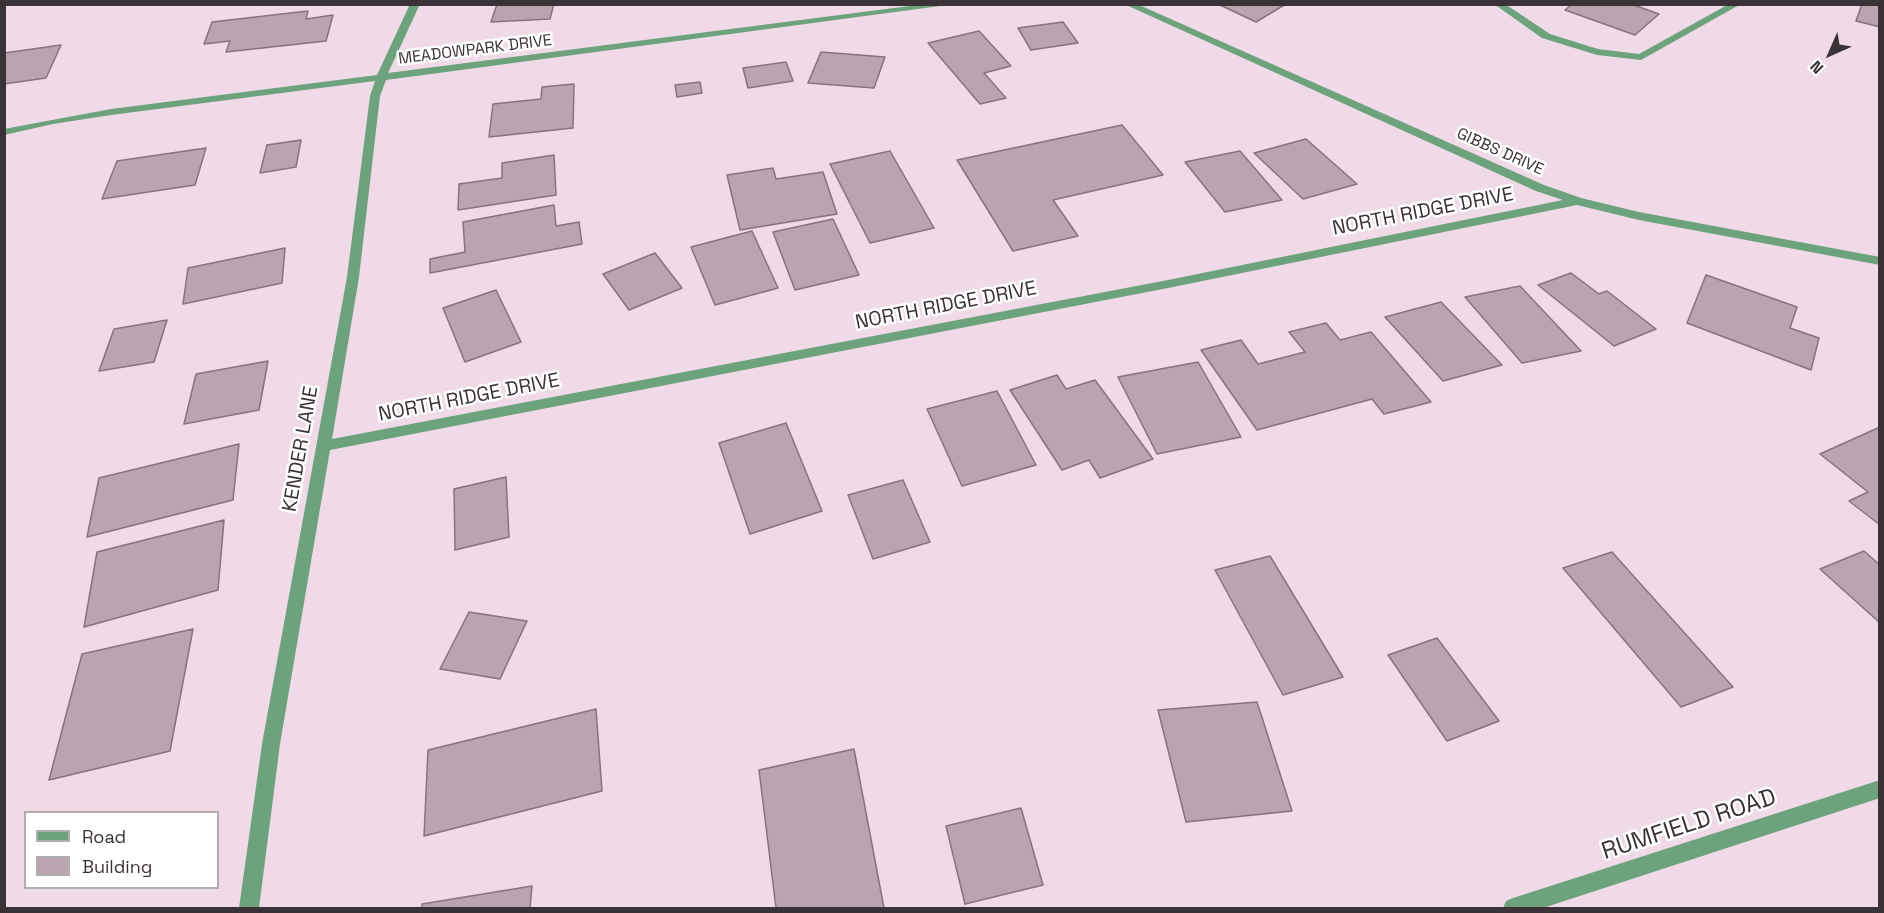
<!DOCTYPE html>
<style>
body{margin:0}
#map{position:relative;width:1884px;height:913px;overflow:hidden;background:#f0dae7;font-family:"Space Grotesk",sans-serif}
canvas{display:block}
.frame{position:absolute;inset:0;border:6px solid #3b3237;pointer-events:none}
.legend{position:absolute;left:24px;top:811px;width:195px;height:78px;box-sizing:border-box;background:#fff;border:2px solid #b1adaf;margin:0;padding:8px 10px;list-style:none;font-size:18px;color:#3b3237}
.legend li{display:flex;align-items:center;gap:12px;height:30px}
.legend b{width:30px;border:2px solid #b1adaf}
.north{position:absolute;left:1800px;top:24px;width:60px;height:60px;-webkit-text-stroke:4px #fff;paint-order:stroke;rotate:225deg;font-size:16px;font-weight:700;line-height:24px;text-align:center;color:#3b3237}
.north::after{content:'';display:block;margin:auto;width:21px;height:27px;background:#3b3237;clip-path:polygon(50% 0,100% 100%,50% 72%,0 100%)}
</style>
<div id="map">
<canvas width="1884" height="913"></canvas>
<div class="frame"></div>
<ul class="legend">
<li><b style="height:8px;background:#6da37c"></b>Road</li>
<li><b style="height:16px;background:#b9a4b0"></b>Building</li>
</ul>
<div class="north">N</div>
</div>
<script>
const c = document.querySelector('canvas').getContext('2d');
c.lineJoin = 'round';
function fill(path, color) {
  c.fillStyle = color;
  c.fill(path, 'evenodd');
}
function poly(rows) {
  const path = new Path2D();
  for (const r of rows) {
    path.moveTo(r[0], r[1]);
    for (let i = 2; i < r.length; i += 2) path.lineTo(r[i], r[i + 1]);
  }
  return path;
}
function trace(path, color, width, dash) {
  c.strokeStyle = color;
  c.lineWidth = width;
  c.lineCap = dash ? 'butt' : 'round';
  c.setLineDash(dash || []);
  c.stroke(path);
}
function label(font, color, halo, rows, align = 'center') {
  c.font = font + ' "Space Grotesk",sans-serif';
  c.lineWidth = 5;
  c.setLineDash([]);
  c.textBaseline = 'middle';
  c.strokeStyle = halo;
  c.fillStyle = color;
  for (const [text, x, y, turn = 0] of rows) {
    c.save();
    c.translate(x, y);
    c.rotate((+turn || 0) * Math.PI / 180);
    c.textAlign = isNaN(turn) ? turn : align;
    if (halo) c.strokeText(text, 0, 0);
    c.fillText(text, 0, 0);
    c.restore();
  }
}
const building = poly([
 [497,4,554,4,550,19,491,22,497,4],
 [1218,4,1286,4,1256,22,1218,4],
 [1572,4,1631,4,1659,14,1635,35,1565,10,1572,4],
 [1862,4,1880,4,1880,27,1856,21,1862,4],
 [308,11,306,19,333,15,326,41,226,52,230,41,204,44,212,22,308,11],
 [1063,22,1078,43,1031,50,1018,28,1063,22],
 [979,31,1011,66,984,73,1006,98,980,104,928,43,979,31],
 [61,45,46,78,4,84,4,53,61,45],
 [821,52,885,57,874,88,808,83,821,52],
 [786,62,793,81,748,88,743,68,786,62],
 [700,82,702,93,677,97,675,85,700,82],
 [574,84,573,128,489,137,493,104,541,99,542,87,574,84],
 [1122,125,1163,175,1053,200,1078,236,1013,251,957,160,1122,125],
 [1306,139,1357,184,1303,199,1254,153,1306,139],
 [301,140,296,167,260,173,267,145,301,140],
 [206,148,195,185,102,199,117,161,206,148],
 [890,151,934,228,870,243,830,164,890,151],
 [1240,151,1282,200,1225,212,1185,162,1240,151],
 [554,155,556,195,458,210,459,184,502,178,502,163,554,155],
 [773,168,776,179,823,172,837,214,740,230,727,175,773,168],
 [554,205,556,226,579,222,582,244,430,273,430,259,465,252,463,222,554,205],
 [833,219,859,275,795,290,773,232,833,219],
 [752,231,778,288,715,305,691,247,752,231],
 [285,248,282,283,183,304,188,268,285,248],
 [655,253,682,288,629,310,603,274,655,253],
 [1571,273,1599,294,1607,291,1656,329,1614,346,1538,285,1571,273],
 [1706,275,1797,307,1790,328,1819,338,1811,370,1687,323,1706,275],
 [1520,286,1581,351,1522,363,1465,297,1520,286],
 [496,290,521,342,465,362,443,308,496,290],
 [1441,302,1502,365,1443,381,1385,317,1441,302],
 [167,320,154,362,99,371,114,329,167,320],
 [1326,323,1340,340,1371,332,1431,402,1384,414,1372,399,1257,430,1201,350,1241,340,1258,364,1305,352,1289,332,1326,323],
 [268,361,259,410,184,424,196,374,268,361],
 [1198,362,1241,437,1157,454,1118,377,1198,362],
 [1057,375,1066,389,1095,380,1153,459,1100,478,1089,460,1062,470,1010,390,1057,375],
 [997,391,1036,465,962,486,927,409,997,391],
 [786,423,822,511,750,534,719,443,786,423],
 [1880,427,1880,525,1849,501,1868,492,1820,454,1880,427],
 [239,444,233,500,87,537,99,478,239,444],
 [506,477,509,537,455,550,454,489,506,477],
 [903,480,930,542,873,559,848,495,903,480],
 [224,520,218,590,84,627,97,552,224,520],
 [1864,551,1880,565,1880,623,1820,569,1864,551],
 [1612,552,1733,687,1681,707,1563,568,1612,552],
 [1270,556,1343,677,1283,695,1215,570,1270,556],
 [469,612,527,621,500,679,440,669,469,612],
 [193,629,170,751,49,780,82,654,193,629],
 [1437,638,1499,721,1447,741,1388,655,1437,638],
 [1257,702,1292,811,1186,822,1158,710,1257,702],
 [596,709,602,791,424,836,428,750,596,709],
 [854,749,884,908,776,908,759,770,854,749],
 [1021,808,1043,885,965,904,946,826,1021,808],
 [532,886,530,908,422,908,422,904,532,886]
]);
fill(building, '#b9a4b0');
trace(building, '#86737e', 1.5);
fill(poly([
 [410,4,420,4,388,73,925,4,955,4,386,80,380,96,359,277,332,439,1168,280,1563,200,1536,191,1124,4,1137,4,1544,185,1581,198,1639,212,1880,257,1880,265,1639,220,1577,205,1168,288,330,450,280,744,259,908,239,908,262,744,347,277,370,96,375,81,111,115,53,124,4,135,4,129,111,109,377,75,410,4],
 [1494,4,1505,4,1550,34,1598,49,1639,54,1729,4,1741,4,1641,60,1597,55,1542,38,1494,4],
 [1880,780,1880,798,1543,908,1503,908,1506,901,1513,898,1880,780]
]), '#6da37c');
label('16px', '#3b3237', '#fff', [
 ["MEADOWPARK DRIVE",475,50,-7],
 ["GIBBS DRIVE",1500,152,24]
]);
label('20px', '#3b3237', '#fff', [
 ["NORTH RIDGE DRIVE",1423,212,-11],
 ["NORTH RIDGE DRIVE",946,306,-11],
 ["NORTH RIDGE DRIVE",469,398,-11],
 ["KENDER LANE",301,449,-80]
]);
label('24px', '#3b3237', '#fff', [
 ["RUMFIELD ROAD",1689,825,-18]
]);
</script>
